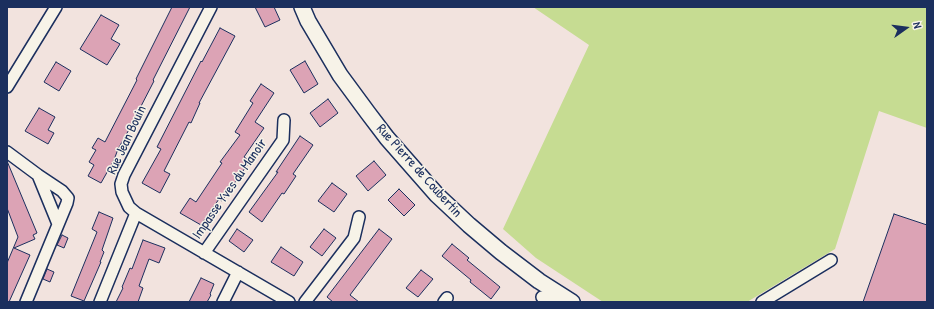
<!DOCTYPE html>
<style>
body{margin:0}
#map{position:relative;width:934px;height:309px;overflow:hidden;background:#f2e3de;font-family:"Patrick Hand",sans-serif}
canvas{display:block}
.frame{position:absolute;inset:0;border:8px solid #1b2f5e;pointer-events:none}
.north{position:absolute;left:886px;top:8px;width:40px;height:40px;-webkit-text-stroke:3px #f7f3e8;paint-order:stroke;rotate:76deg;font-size:11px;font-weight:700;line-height:16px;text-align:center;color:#1b2f5e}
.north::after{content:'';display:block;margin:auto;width:14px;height:18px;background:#1b2f5e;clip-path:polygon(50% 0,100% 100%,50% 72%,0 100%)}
</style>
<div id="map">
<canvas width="934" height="309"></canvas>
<div class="frame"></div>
<div class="north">N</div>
</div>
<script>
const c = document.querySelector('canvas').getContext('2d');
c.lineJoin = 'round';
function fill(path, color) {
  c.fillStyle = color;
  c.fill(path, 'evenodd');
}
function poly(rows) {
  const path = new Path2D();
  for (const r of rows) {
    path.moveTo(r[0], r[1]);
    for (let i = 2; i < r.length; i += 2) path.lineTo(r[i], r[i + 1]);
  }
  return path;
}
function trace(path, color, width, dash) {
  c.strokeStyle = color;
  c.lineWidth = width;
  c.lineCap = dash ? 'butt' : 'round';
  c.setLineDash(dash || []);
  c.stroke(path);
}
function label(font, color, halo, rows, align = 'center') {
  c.font = font + ' "Patrick Hand",sans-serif';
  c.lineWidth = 3;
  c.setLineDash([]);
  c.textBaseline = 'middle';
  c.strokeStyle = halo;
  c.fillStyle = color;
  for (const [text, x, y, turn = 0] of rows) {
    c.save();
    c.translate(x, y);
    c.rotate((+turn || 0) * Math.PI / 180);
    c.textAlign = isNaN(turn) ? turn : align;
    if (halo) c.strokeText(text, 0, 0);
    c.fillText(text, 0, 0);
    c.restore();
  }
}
fill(poly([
 [533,7,927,7,927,128,879,111,835,249,747,302,603,302,536,258,503,229,589,45]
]), '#c6dc92');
const building = poly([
 [172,7,190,7,153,80,154,81,138,112,139,112,118,149,114,160,101,183,88,176,94,165,89,162,96,150,92,148,98,138,105,142,137,80,136,79,172,7],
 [255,7,274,7,280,20,265,27,255,7],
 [101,15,119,25,111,39,120,44,107,65,80,49,101,15],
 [220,28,235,36,199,103,200,103,191,123,189,122,164,171,170,174,160,193,142,183,161,149,157,147,201,61,202,62,220,28],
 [305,61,318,84,304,93,290,70,305,61],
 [56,62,71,71,59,91,44,82,56,62],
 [261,84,274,93,255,122,264,128,244,157,250,161,222,201,219,199,201,225,180,213,190,198,196,202,222,163,220,162,240,135,235,132,253,103,250,101,261,84],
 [328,99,338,113,320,127,310,113,328,99],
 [39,108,55,117,48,130,54,133,48,144,25,131,39,108],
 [300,136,313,145,293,174,296,176,284,194,282,193,262,222,249,212,278,172,276,172,300,136],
 [7,161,37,233,33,235,35,239,14,248,30,255,9,302,7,302,7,263,18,237,7,208,7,161],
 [374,161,386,175,368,191,356,176,374,161],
 [332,183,347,194,334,212,318,201,332,183],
 [399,189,415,205,404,216,388,200,399,189],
 [99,212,113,218,102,250,104,252,100,262,101,262,84,301,71,296,97,232,92,229,99,212],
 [894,214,927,225,927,302,863,302,894,214],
 [237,229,253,240,244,252,229,241,237,229],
 [324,229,336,238,322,256,310,247,324,229],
 [379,229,392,239,350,295,359,302,333,302,327,297,379,229],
 [62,235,68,238,64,248,57,245,62,235],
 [143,240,165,248,159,263,149,259,139,286,143,288,138,302,116,302,123,288,122,287,130,268,132,269,143,240],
 [452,244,469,258,467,260,500,287,491,299,470,282,471,280,442,256,452,244],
 [281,247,303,262,294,276,271,262,281,247],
 [47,269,54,272,50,282,43,279,47,269],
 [421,270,433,279,418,297,406,288,421,270],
 [201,278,214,284,210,294,211,295,207,302,189,302,201,278]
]);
fill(building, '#dca3b5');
trace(building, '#1b2f5e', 1);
const street = poly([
 [211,7,124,175,121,184,122,192,129,207,136,213,289,302],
 [7,87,56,7],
 [7,152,38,175,62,191,68,198,67,203,26,302],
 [38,175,58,224],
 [204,253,283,140,284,120],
 [542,297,566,298],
 [100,302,136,213],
 [223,302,238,272],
 [305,302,354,238,359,217],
 [444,302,447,298],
 [762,302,831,260]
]);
const secondary = poly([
 [302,7,308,21,340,75,368,113,387,138,437,195,469,225,501,252,539,281,572,302]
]);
trace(street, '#1b2f5e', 14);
trace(secondary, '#1b2f5e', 18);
trace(street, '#f7f3e8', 11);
trace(secondary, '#f7f3e8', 15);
label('14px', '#1b2f5e', '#f7f3e8', [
 ["Rue Jean Bouin",127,140,-65],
 ["Rue Pierre de Coubertin",419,171,48],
 ["Impasse Yves du Manoir",230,189,-55]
]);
</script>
